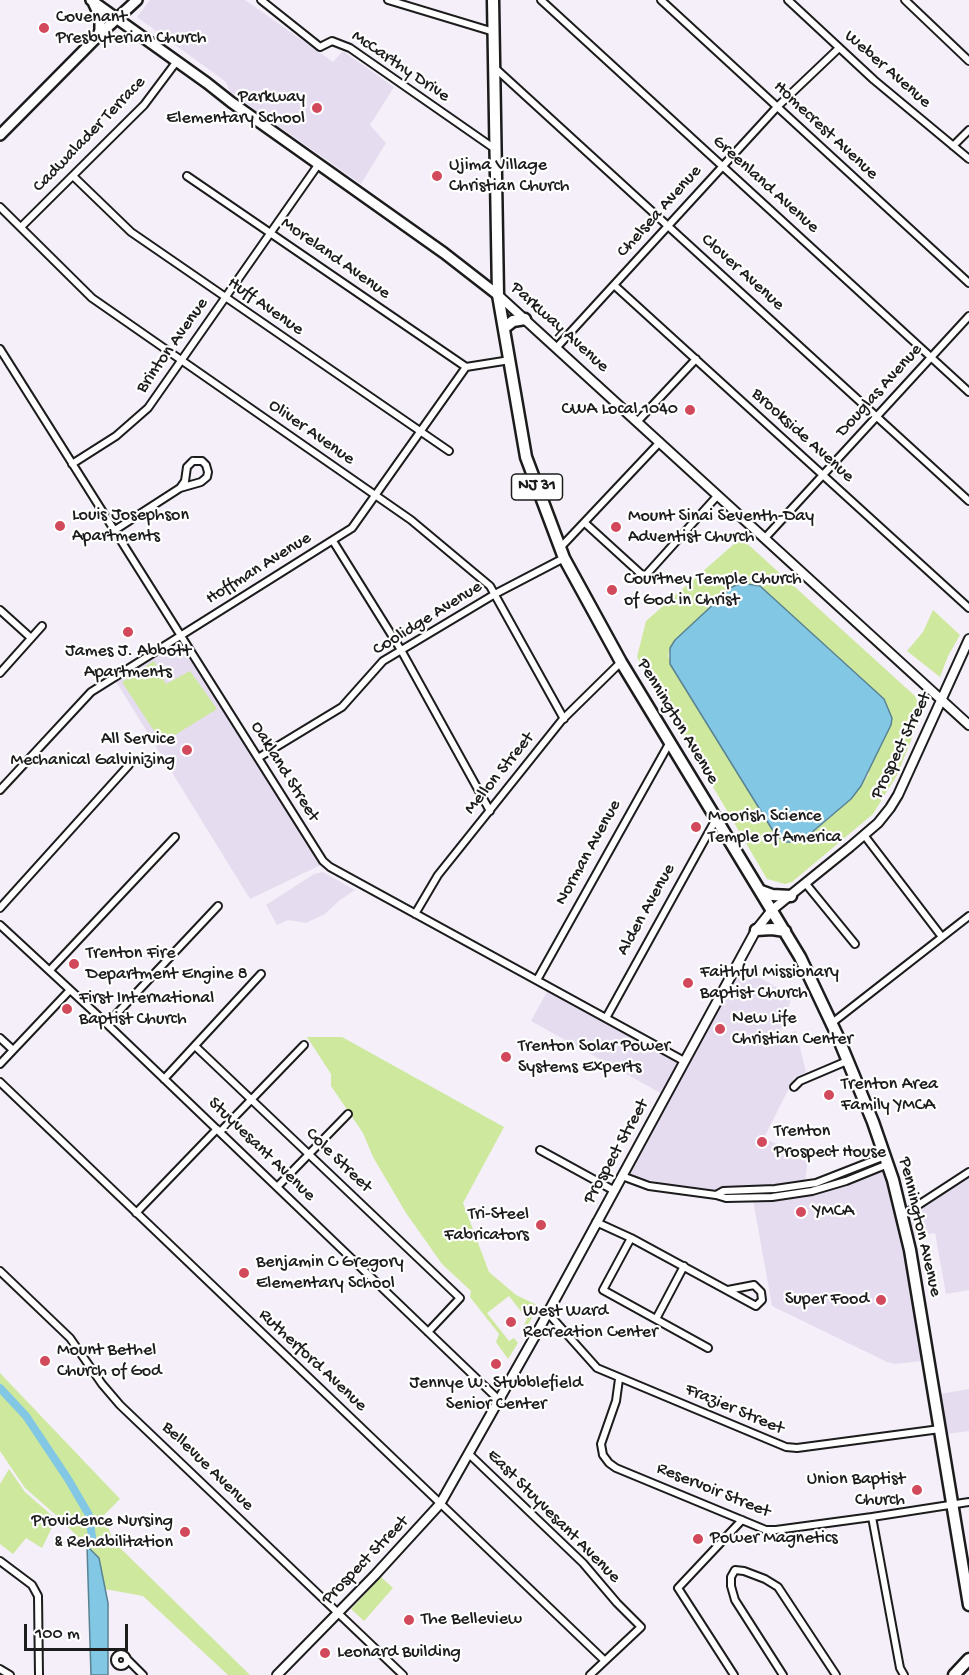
<!DOCTYPE html>
<style>
body{margin:0}
#map{position:relative;width:969px;height:1675px;overflow:hidden;background:#f4eff8;font-family:"Gochi Hand",sans-serif}
canvas{display:block}
.scale{position:absolute;left:24px;top:1624px;width:104px;height:27px;box-sizing:border-box;border:3px solid #1c1c1c;border-top:0;padding-left:8px;font-size:18px;line-height:21px;white-space:nowrap;color:#1c1c1c;-webkit-text-stroke:4px #fff;paint-order:stroke}
</style>
<div id="map">
<canvas width="969" height="1675"></canvas>
<div class="scale">100 m</div>
</div>
<script>
const c = document.querySelector('canvas').getContext('2d');
c.lineJoin = 'round';
function fill(path, color) {
  c.fillStyle = color;
  c.fill(path, 'evenodd');
}
function poly(rows) {
  const path = new Path2D();
  for (const r of rows) {
    if (r.length === 3) {
      path.moveTo(r[0] + r[2], r[1]);
      path.arc(r[0], r[1], r[2], 0, 2 * Math.PI);
      continue;
    }
    path.moveTo(r[0], r[1]);
    for (let i = 2; i < r.length; i += 2) path.lineTo(r[i], r[i + 1]);
  }
  return path;
}
function trace(path, color, width, dash) {
  c.strokeStyle = color;
  c.lineWidth = width;
  c.lineCap = dash ? 'butt' : 'round';
  c.setLineDash(dash || []);
  c.stroke(path);
}
function label(font, color, halo, rows, align = 'center') {
  c.font = font + ' "Gochi Hand",sans-serif';
  c.lineWidth = 4.5;
  c.setLineDash([]);
  c.textBaseline = 'middle';
  c.strokeStyle = halo;
  c.fillStyle = color;
  for (const [text, x, y, turn = 0] of rows) {
    c.save();
    c.translate(x, y);
    c.rotate((+turn || 0) * Math.PI / 180);
    c.textAlign = isNaN(turn) ? turn : align;
    if (halo) c.strokeText(text, 0, 0);
    c.fillText(text, 0, 0);
    c.restore();
  }
}
fill(poly([
 [150,0,245,0,333,62,343,51,394,87,370,125,386,143,361,184,230,92,226,82,137,17],
 [182,634,327,862,250,899,112,675],
 [323,872,355,890,340,900,325,914,306,923,288,920,277,925,266,905,314,874],
 [737,965,792,996,779,1037,796,1031,806,1072,794,1078,764,1138,808,1159,804,1190,717,1190,668,1185,631,1175,634,1151,664,1095,531,1021,550,986,685,1061],
 [885,1169,894,1203,908,1272,923,1361,895,1364,887,1362,772,1306,753,1200,780,1199,824,1191],
 [969,1176,969,1290,946,1294,935,1233,913,1237,909,1219,910,1214],
 [969,1389,969,1431,947,1434,940,1394]
]), '#e6dcf0');
fill(poly([
 [741,538,915,696,922,713,897,775,873,814,792,882,785,884,767,879,637,657,646,621],
 [760,586,765,591,869,774,851,799,792,843,779,838,668,656,670,648,675,640],
 [933,610,960,635,948,656,940,677,907,651,923,632],
 [154,661,166,684,190,671,217,709,162,743,122,682],
 [307,1037,342,1037,504,1127,463,1203,489,1272,516,1295,539,1306,527,1326,524,1325,527,1319,509,1296,487,1313,509,1341,514,1338,518,1343,508,1359,496,1342,499,1334,470,1297,471,1291,442,1264,406,1213,373,1157,363,1133,331,1086,331,1074],
 [0,1373,120,1499,103,1516,114,1542,250,1675,228,1675,143,1596,105,1589,99,1558,57,1516,25,1488,0,1451],
 [9,1469,25,1492,56,1519,42,1548,26,1538,13,1554,0,1544,0,1484],
 [381,1577,393,1588,364,1621,351,1609]
]), '#cee89e');
const water = poly([
 [741,583,760,586,884,699,892,718,891,725,861,786,851,799,804,839,798,842,785,842,775,834,670,664,670,648,675,640,732,587,741,583],
 [87,1546,99,1558,108,1603,108,1675,91,1675,87,1546]
]);
fill(water, '#82c7e3');
trace(water, '#598393', 1.5);
trace(poly([
 [0,1388,26,1416,68,1479,89,1515,92,1537]
]), '#82c7e3', 8);
const minor = poly([
 [261,0,320,47,332,41,350,48,495,149],
 [388,0,494,32],
 [541,0,969,392],
 [661,0,969,283],
 [788,0,874,80,969,159],
 [905,0,969,61],
 [495,68,969,501],
 [953,146,969,130],
 [73,176,131,232,449,451],
 [187,176,466,367],
 [0,207,92,298,411,520,490,586,564,719],
 [21,227,144,105,177,61],
 [614,285,969,608],
 [557,347,777,107,839,48],
 [0,349,323,861,330,867,684,1061],
 [637,422,696,359],
 [193,461,202,461,206,465,208,472,207,477,201,482,180,488,185,481,187,467,193,461],
 [72,464,116,436,148,408,318,165],
 [585,523,641,574,646,575,718,495],
 [115,530,180,488],
 [765,538,969,316],
 [333,541,401,650,490,811],
 [560,548,660,442],
 [0,610,31,638],
 [0,673,42,626],
 [258,758,342,707,383,661,495,594,564,558],
 [0,790,91,692,352,528,466,367,510,360],
 [864,835,942,937],
 [806,884,855,944],
 [0,908,129,765],
 [415,914,438,875,562,720,621,662],
 [0,925,107,1024,499,1400],
 [50,970,175,837],
 [537,980,670,742],
 [606,1018,716,819],
 [832,1023,969,916],
 [107,1024,218,906],
 [0,1038,13,1050],
 [195,1046,460,1298,428,1332],
 [0,1064,70,990],
 [164,1079,261,974],
 [0,1082,604,1660],
 [794,1087,800,1081,847,1061],
 [220,1132,304,1045],
 [540,1150,613,1190],
 [885,1156,816,1183,775,1189,723,1191,716,1195,726,1198,772,1197,812,1191,846,1181,888,1164],
 [622,1176,649,1186,716,1195],
 [277,1187,348,1114],
 [136,1213,217,1129],
 [903,1215,969,1172],
 [596,1222,631,1238,756,1306,762,1300,761,1292,754,1285,728,1290],
 [631,1238,603,1290,708,1348],
 [0,1271,70,1338,102,1384,120,1405,403,1675],
 [547,1312,597,1368,786,1447,797,1448,940,1429],
 [656,1319,684,1266],
 [619,1379,616,1401,601,1444,603,1455,609,1463,616,1468,766,1530,776,1530,872,1517,969,1502],
 [469,1454,583,1563,617,1603,641,1627,590,1675],
 [872,1517,900,1668,904,1675],
 [0,1561,32,1585,38,1596,39,1675],
 [121,1660,6],
 [127,1659,143,1675],
 [0,1669,10,1675],
 [734,1675,678,1588,742,1520],
 [783,1675,735,1600,731,1586,731,1577,735,1570,744,1571,765,1579,778,1587,836,1675]
]);
const tertiary = poly([
 [498,295,969,725],
 [277,1675,375,1575,440,1504,539,1329,756,930,772,910,850,847,878,823,890,808,898,795,969,639]
]);
const secondary = poly([
 [91,0,207,83,231,102,444,253,498,295],
 [93,2,100,17,100,30,98,36],
 [0,135,98,36,137,0]
]);
const primary = poly([
 [493,0,498,295,526,457,564,558,621,662,800,957,837,1035,873,1122,893,1180,910,1250,969,1605],
 [504,328,513,321,525,319],
 [761,891,772,895,791,896],
 [756,930,772,929,785,931],
 [954,1675,969,1659]
]);
trace(minor, '#1c1c1c', 10);
trace(tertiary, '#1c1c1c', 12);
trace(secondary, '#1c1c1c', 14);
trace(primary, '#1c1c1c', 15);
trace(minor, '#fff', 6);
trace(tertiary, '#fff', 8);
trace(secondary, '#fff', 9);
trace(primary, '#fff', 10);
for (const [x, y, r, color] of [
 [44,28,6,"#d1495b"],
 [317,108,6,"#d1495b"],
 [437,176,6,"#d1495b"],
 [690,410,6,"#d1495b"],
 [60,526,6,"#d1495b"],
 [616,527,6,"#d1495b"],
 [612,590,6,"#d1495b"],
 [128,632,6,"#d1495b"],
 [187,750,6,"#d1495b"],
 [696,827,6,"#d1495b"],
 [74,964,6,"#d1495b"],
 [688,983,6,"#d1495b"],
 [67,1009,6,"#d1495b"],
 [720,1029,6,"#d1495b"],
 [506,1057,6,"#d1495b"],
 [829,1095,6,"#d1495b"],
 [762,1142,6,"#d1495b"],
 [801,1212,6,"#d1495b"],
 [541,1225,6,"#d1495b"],
 [244,1273,6,"#d1495b"],
 [881,1300,6,"#d1495b"],
 [511,1322,6,"#d1495b"],
 [45,1361,6,"#d1495b"],
 [496,1364,6,"#d1495b"],
 [917,1490,6,"#d1495b"],
 [185,1532,6,"#d1495b"],
 [698,1539,6,"#d1495b"],
 [409,1620,6,"#d1495b"],
 [325,1653,6,"#d1495b"]
]) {
  const dot = new Path2D();
  dot.arc(x, y, r, 0, 2 * Math.PI);
  c.fillStyle = color;
  c.fill(dot);
  trace(dot, '#fff', 2);
}
for (const [x, y, w] of [
 [537,487,51]
]) {
  const box = new Path2D();
  box.roundRect(x - w / 2, y - 13, w, 26, 4.5);
  c.fillStyle = '#fff';
  c.fill(box);
  trace(box, '#1c1c1c', 1.5);
}
label('bold 16px', '#1c1c1c', null, [
 ["NJ 31",537,487]
]);
label('18px', '#1c1c1c', '#fff', [
 ["Covenant",56,18],
 ["Presbyterian Church",56,39],
 ["Parkway",305,98,"right"],
 ["Elementary School",305,119,"right"],
 ["Ujima Village",449,166],
 ["Christian Church",449,187],
 ["CWA Local 1040",678,410,"right"],
 ["Louis Josephson",72,516],
 ["Apartments",72,537],
 ["Mount Sinai Seventh-Day",628,517],
 ["Adventist Church",628,538],
 ["Courtney Temple Church",624,580],
 ["of God in Christ",624,601],
 ["James J. Abbott",128,652,"center"],
 ["Apartments",128,673,"center"],
 ["All Service",175,740,"right"],
 ["Mechanical Galvinizing",175,761,"right"],
 ["Moorish Science",708,817],
 ["Temple of America",708,838],
 ["Trenton Fire",86,954],
 ["Department Engine 8",86,975],
 ["Faithful Missionary",700,973],
 ["Baptist Church",700,994],
 ["First International",79,999],
 ["Baptist Church",79,1020],
 ["New Life",732,1019],
 ["Christian Center",732,1040],
 ["Trenton Solar Power",518,1047],
 ["Systems Experts",518,1068],
 ["Trenton Area",841,1085],
 ["Family YMCA",841,1106],
 ["Trenton",774,1132],
 ["Prospect House",774,1153],
 ["YMCA",813,1212],
 ["Tri-Steel",529,1215,"right"],
 ["Fabricators",529,1236,"right"],
 ["Benjamin C Gregory",256,1263],
 ["Elementary School",256,1284],
 ["Super Food",869,1300,"right"],
 ["West Ward",523,1312],
 ["Recreation Center",523,1333],
 ["Mount Bethel",57,1351],
 ["Church of God",57,1372],
 ["Jennye W. Stubblefield",496,1384,"center"],
 ["Senior Center",496,1405,"center"],
 ["Union Baptist",905,1480,"right"],
 ["Church",905,1501,"right"],
 ["Providence Nursing",173,1522,"right"],
 ["& Rehabilitation",173,1543,"right"],
 ["Power Magnetics",710,1539],
 ["The Belleview",421,1620],
 ["Leonard Building",337,1653]
], 'left');
label('18px', '#1c1c1c', '#fff', [
 ["McCarthy Drive",400,67,34],
 ["Weber Avenue",887,70,41],
 ["Homecrest Avenue",825,131,43],
 ["Cadwalader Terrace",90,135,-46],
 ["Greenland Avenue",765,185,42],
 ["Chelsea Avenue",660,212,-48],
 ["Moreland Avenue",335,259,35],
 ["Clover Avenue",742,273,42],
 ["Huff Avenue",265,307,35],
 ["Parkway Avenue",559,328,42],
 ["Brinton Avenue",173,346,-55],
 ["Douglas Avenue",880,391,-48],
 ["Oliver Avenue",311,433,35],
 ["Brookside Avenue",802,436,42],
 ["Hoffman Avenue",259,569,-32],
 ["Coolidge Avenue",428,619,-32],
 ["Pennington Avenue",677,722,59],
 ["Prospect Street",902,746,-64],
 ["Oakland Street",284,772,58],
 ["Mellon Street",500,774,-51],
 ["Norman Avenue",589,853,-61],
 ["Alden Avenue",647,910,-61],
 ["Stuyvesant Avenue",261,1150,44],
 ["Prospect Street",617,1152,-61],
 ["Cole Street",338,1161,44],
 ["Pennington Avenue",919,1227,77],
 ["Rutherford Avenue",312,1361,43],
 ["Frazier Street",734,1410,23],
 ["Bellevue Avenue",207,1467,44],
 ["Reservoir Street",713,1491,22],
 ["East Stuyvesant Avenue",553,1517,45],
 ["Prospect Street",366,1561,-46]
]);
</script>
